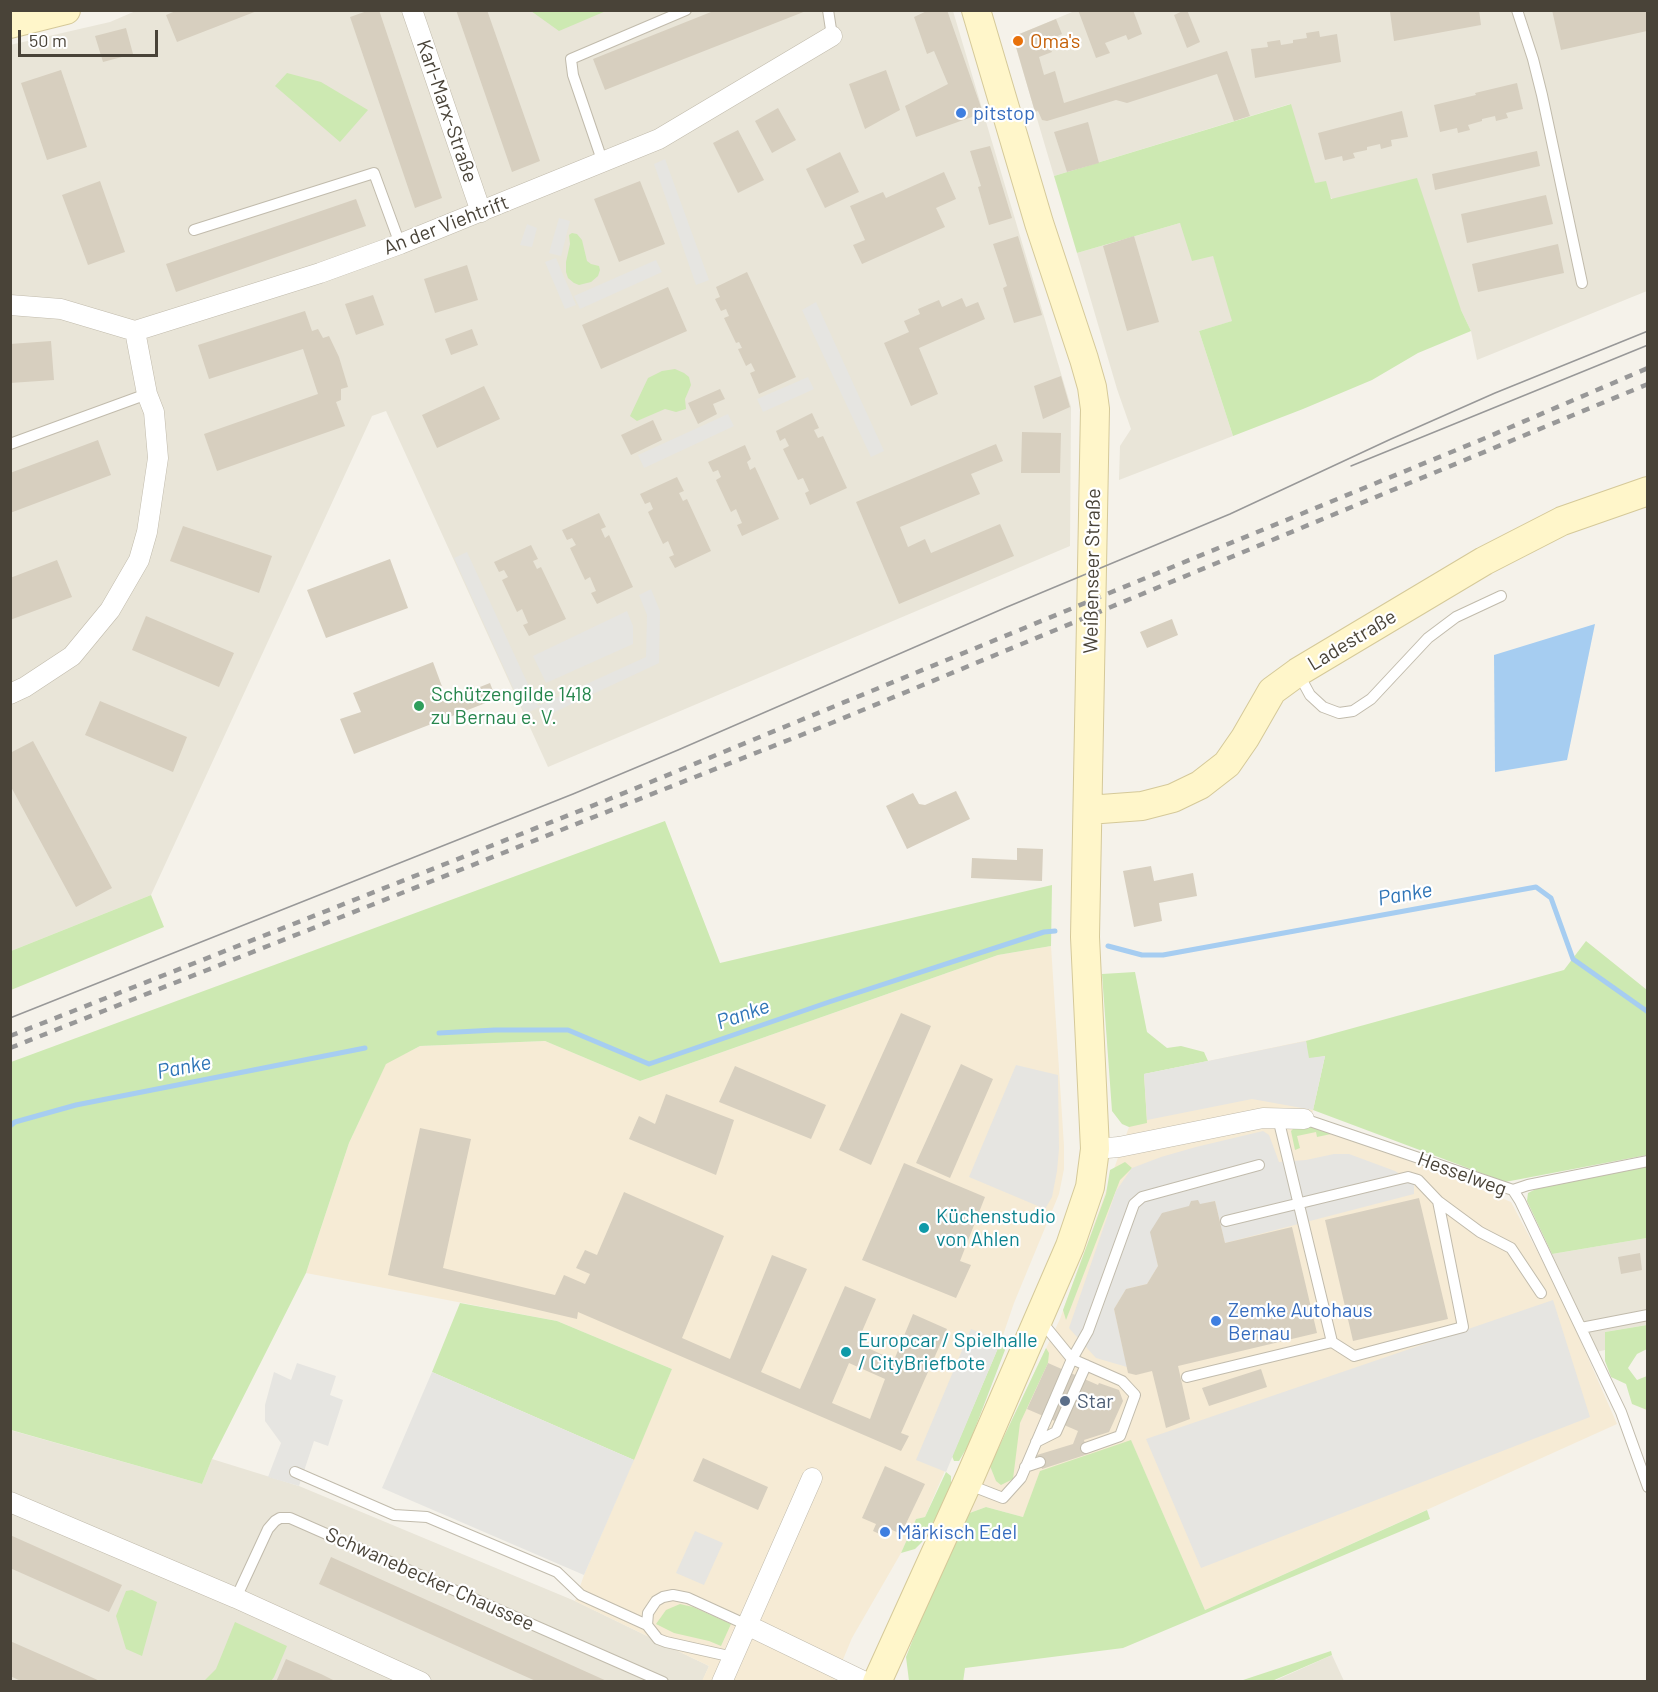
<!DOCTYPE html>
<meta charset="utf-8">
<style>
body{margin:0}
#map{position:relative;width:1658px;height:1692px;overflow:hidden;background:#f5f2ea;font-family:Barlow,sans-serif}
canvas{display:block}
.frame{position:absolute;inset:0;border:12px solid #494338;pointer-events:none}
.scale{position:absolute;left:18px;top:30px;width:140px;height:27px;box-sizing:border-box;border:3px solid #494338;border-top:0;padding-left:8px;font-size:18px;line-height:21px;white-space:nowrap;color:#494338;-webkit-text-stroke:4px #fff;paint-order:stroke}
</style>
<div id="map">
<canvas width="1658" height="1692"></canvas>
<div class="frame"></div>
<div class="scale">50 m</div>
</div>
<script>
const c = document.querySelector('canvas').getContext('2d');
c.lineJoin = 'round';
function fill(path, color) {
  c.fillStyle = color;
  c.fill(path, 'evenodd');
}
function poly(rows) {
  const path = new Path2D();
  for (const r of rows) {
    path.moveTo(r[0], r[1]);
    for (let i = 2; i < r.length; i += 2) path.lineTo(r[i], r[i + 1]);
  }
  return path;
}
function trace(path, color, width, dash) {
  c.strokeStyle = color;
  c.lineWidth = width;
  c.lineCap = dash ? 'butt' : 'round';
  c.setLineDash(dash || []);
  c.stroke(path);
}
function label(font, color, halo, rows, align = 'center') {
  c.font = font + ' Barlow,sans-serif';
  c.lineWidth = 4.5;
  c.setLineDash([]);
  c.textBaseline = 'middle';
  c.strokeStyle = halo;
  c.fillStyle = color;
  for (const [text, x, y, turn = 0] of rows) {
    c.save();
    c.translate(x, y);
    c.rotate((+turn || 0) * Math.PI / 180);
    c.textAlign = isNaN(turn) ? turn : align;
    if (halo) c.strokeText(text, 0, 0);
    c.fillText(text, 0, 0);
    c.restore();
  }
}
fill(poly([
 [138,10,953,11,1071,407,1070,546,548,767,386,411,372,416,151,895,11,951,10,45,110,22],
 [1077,10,1647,11,1647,291,1477,360,1471,331,1461,310,1315,184,1290,104,1054,176,1014,41,1017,35],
 [1180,223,1213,255,1233,321,1199,331,1233,436,1119,480,1120,446,1131,429,1117,389,1077,253],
 [1647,1238,1647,1325,1605,1332,1605,1350,1587,1354,1561,1296,1552,1254],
 [10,1430,202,1484,212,1459,299,1486,575,1601,709,1666,702,1682,11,1681],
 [1332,1655,1344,1681,1272,1682]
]), '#e9e5d8');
fill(poly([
 [1051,946,1064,1146,1064,1169,1059,1194,1014,1303,1001,1341,925,1517,916,1519,901,1553,852,1638,834,1681,702,1681,709,1666,575,1601,584,1575,672,1369,557,1321,306,1273,349,1143,386,1063,420,1046,545,1041,640,1081,998,955],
 [1328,1036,1310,1125,1428,1168,1511,1202,1561,1296,1617,1424,1205,1610,1131,1441,1023,1517,986,1507,967,1514,1060,1319,1129,1127,1132,1077]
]), '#f6ebd5');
fill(poly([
 [531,11,606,10,606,11,559,31],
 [287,73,321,82,368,110,340,142,275,86],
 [1291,104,1315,183,1326,181,1331,199,1417,178,1461,310,1471,331,1418,353,1372,380,1303,409,1233,436,1199,331,1232,321,1213,256,1192,261,1180,223,1077,253,1054,176],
 [572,233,577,234,582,240,587,261,591,264,599,266,600,270,598,276,591,282,579,285,574,283,568,278,566,272,566,262,570,244,569,235],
 [675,369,684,373,689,377,691,385,685,399,686,409,676,412,665,409,637,421,630,416,648,378,662,371],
 [665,821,720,963,1052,885,1051,946,998,955,640,1081,545,1041,420,1046,386,1064,349,1143,306,1273,212,1459,202,1484,11,1430,11,1062],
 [151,895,164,927,11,990,11,951],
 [1586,941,1647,990,1647,1155,1505,1182,1313,1110,1325,1056,1308,1059,1306,1041,1564,970],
 [1135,972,1147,1032,1167,1048,1181,1046,1204,1052,1208,1061,1144,1074,1147,1123,1129,1127,1122,1124,1112,1111,1102,974],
 [1310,1125,1331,1134,1317,1137,1316,1132,1297,1136,1300,1148,1295,1150,1291,1131,1295,1127],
 [1125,1162,1132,1168,1120,1180,1066,1320,1063,1310,1106,1194,1110,1170],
 [1647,1166,1647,1238,1552,1254,1527,1201,1528,1193,1536,1189],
 [460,1303,557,1321,672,1369,634,1460,432,1372],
 [1647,1325,1647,1349,1637,1354,1628,1368,1637,1380,1647,1376,1647,1410,1632,1404,1626,1384,1611,1377,1605,1361,1605,1332],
 [1001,1341,1005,1350,969,1444,959,1461,954,1461,952,1456],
 [1046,1348,1049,1353,1048,1363,1020,1423,1013,1479,1001,1485,996,1481,990,1466],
 [1131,1440,1205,1610,1427,1510,1430,1519,1123,1648,965,1668,963,1682,909,1681,906,1657,958,1524,967,1514,986,1507,1023,1517,1040,1471],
 [946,1472,951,1476,951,1484,939,1512,922,1542,915,1549,901,1553,916,1519,925,1517],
 [132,1590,157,1602,142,1656,126,1649,116,1616,126,1591],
 [680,1604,693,1607,731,1624,721,1646,709,1641,674,1633,656,1624,666,1610],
 [235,1622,287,1646,274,1677,271,1681,204,1681,216,1669],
 [1331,1651,1332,1655,1272,1681,1240,1681]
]), '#cde9b2');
fill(poly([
 [665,159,709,280,696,285,654,164],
 [559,218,570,221,561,256,549,253],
 [527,224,537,228,532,247,520,245],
 [556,258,576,305,565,309,545,262],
 [656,260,662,272,580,309,574,296],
 [816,302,884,451,871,457,802,310],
 [808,377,814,389,763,412,757,399],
 [728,414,734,426,644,468,638,455],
 [467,552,538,706,646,657,647,615,639,595,651,589,660,611,659,663,544,717,539,707,525,714,454,558],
 [627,611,633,626,633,644,546,683,533,656],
 [1306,1041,1309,1058,1325,1056,1313,1110,1252,1099,1147,1120,1144,1074],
 [1016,1065,1058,1075,1059,1149,1057,1171,1052,1197,1045,1209,969,1177],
 [1263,1131,1269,1135,1279,1162,1306,1160,1334,1154,1349,1154,1395,1171,1414,1184,1414,1194,1225,1243,1215,1201,1163,1213,1151,1232,1158,1266,1147,1284,1126,1289,1114,1309,1127,1367,1096,1358,1069,1328,1116,1191,1132,1168,1161,1157,1196,1147],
 [1553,1300,1590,1417,1201,1568,1146,1439],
 [971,1329,1001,1341,946,1472,916,1460],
 [297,1363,336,1376,330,1395,343,1400,328,1446,314,1441,299,1486,268,1477,281,1443,265,1421,265,1405,274,1372,291,1380],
 [432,1372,634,1460,584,1575,382,1488],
 [695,1531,723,1543,704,1585,676,1573]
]), '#e6e5e1');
fill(poly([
 [1595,624,1567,760,1495,772,1494,655]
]), '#a6cdf1');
trace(poly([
 [1108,946,1142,955,1163,955,1536,887,1551,898,1573,959,1648,1012],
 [439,1033,495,1030,568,1030,649,1064,829,1002,1044,932,1055,931],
 [10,1126,15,1122,76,1105,365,1048]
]), '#a6cdf1', 5);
fill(poly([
 [178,10,257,10,257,11,177,42,166,15],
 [370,10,379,10,442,198,415,208,350,17],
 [456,10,487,10,540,161,512,172],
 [716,10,806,11,605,90,593,59],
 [929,10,947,10,983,113,916,137,905,106,948,84,934,51,927,54,914,17],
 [1078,10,1133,10,1142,34,1128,40,1126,35,1105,43,1110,53,1096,58],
 [1185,10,1187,10,1200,42,1187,48,1174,15],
 [1403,10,1479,10,1481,25,1394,41,1390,12],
 [1552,10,1647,10,1647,31,1561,50],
 [1056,19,1062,34,1047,41,1052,52,1039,57,1044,75,1055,71,1064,103,1227,51,1250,116,1234,121,1217,74,1127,103,1116,100,1047,121,1042,120,1038,111,1035,112,1014,40,1017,35],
 [126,28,133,54,103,62,95,36],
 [1319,31,1320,37,1337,34,1341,62,1255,78,1251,49,1268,47,1267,42,1280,40,1281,45,1293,43,1293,40,1307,38,1306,33],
 [61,70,87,147,47,160,21,83],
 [886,70,900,110,865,129,849,84],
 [1517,83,1523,109,1506,113,1508,118,1496,121,1495,116,1482,119,1482,121,1468,125,1470,130,1458,133,1457,128,1440,132,1434,105,1476,95,1475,93],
 [778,108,796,140,772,153,755,121],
 [1402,111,1408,137,1391,140,1392,146,1381,149,1380,144,1367,147,1367,150,1353,153,1355,158,1343,161,1342,156,1325,160,1318,133],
 [1088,122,1099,163,1067,172,1054,132],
 [738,130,764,180,738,193,713,143],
 [990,146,1012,218,989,225,978,187,981,186,970,151],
 [1537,151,1540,166,1435,190,1432,174],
 [840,152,859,192,825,208,806,169],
 [944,172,956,199,936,208,945,227,862,264,853,245,865,240,850,206,883,192,886,198],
 [100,181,125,252,88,265,62,195],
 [640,181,665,244,619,262,594,199],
 [1546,195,1553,224,1467,243,1461,214],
 [356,199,366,226,176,292,166,264],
 [1018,236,1042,315,1014,323,1003,288,1007,286,993,244],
 [1134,236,1159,322,1127,331,1103,246],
 [1558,244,1564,273,1478,292,1472,264],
 [467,265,478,300,435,313,424,279],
 [747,272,796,377,759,394,750,373,755,371,751,363,746,366,738,349,742,348,739,342,736,343,724,318,729,316,726,309,721,311,715,299,720,297,716,287],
 [668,287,687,331,601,369,582,325],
 [373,295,384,325,356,335,345,304],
 [962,298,966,307,978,302,985,319,919,348,938,394,911,406,884,343,909,332,904,321,920,314,918,309,939,300,942,307],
 [305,311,312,331,318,329,323,338,329,336,339,357,348,387,341,389,341,400,336,402,345,426,217,471,204,434,318,394,303,349,209,379,198,345],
 [472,329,478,345,451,355,445,339],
 [51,341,54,380,10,383,10,344],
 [1061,376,1070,407,1043,419,1034,386],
 [484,386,500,419,437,448,422,415],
 [720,389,725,399,713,404,717,414,698,424,688,403],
 [812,413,819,428,814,430,818,438,823,436,847,488,810,505,805,493,809,491,803,478,798,480,783,449,789,446,785,438,780,441,776,431],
 [653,420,662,440,631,455,621,435],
 [1022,432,1061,433,1060,473,1021,473],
 [98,440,111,475,10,513,10,473],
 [996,444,1003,461,971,474,980,494,900,527,908,547,925,539,931,553,1000,524,1014,556,899,604,856,502],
 [745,445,751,459,747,462,750,470,755,467,779,519,742,536,737,525,742,523,736,509,731,512,716,480,721,477,718,470,713,472,708,462],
 [677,477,684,491,679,493,683,501,687,499,711,551,675,568,669,557,674,555,668,541,663,544,648,512,653,509,650,502,645,504,640,494],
 [599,513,606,527,601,529,605,538,609,535,633,587,597,604,591,593,596,591,590,577,585,580,570,548,576,545,572,538,567,540,562,530],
 [183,526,272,556,259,593,170,561],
 [531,545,538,559,533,561,537,569,541,567,566,619,529,636,523,625,528,623,522,609,517,612,502,580,508,577,504,570,499,572,494,562],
 [390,559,408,608,326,638,307,590],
 [57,560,72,597,10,620,10,578],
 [146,616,234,653,219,687,132,650],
 [1172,619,1178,635,1147,648,1140,632],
 [433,662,447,700,490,683,496,699,354,754,340,719,361,712,353,693],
 [100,701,187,737,173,772,85,735],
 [33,741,112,888,76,907,10,785,10,753],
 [956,791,970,819,907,849,886,806,913,793,919,804,925,805],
 [1017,848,1043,849,1042,881,971,878,972,858,1017,860],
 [1151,866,1154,881,1193,873,1197,896,1159,903,1162,921,1134,927,1123,871],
 [901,1013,931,1026,871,1165,839,1150],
 [961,1064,993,1079,950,1178,916,1163],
 [735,1066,826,1105,811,1139,719,1102],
 [666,1094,734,1120,716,1175,629,1139,639,1116,655,1124],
 [420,1128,471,1139,443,1268,555,1295,564,1275,585,1284,590,1274,576,1268,585,1250,597,1255,624,1192,724,1236,682,1338,730,1359,772,1255,807,1269,761,1372,800,1389,845,1286,876,1299,857,1343,894,1360,913,1314,947,1329,901,1433,909,1436,901,1451,578,1312,577,1319,388,1275],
 [849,1363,885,1379,870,1419,832,1403],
 [904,1163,985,1197,960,1261,971,1265,956,1298,862,1260],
 [1419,1198,1448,1319,1353,1341,1325,1220],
 [1198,1200,1200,1204,1215,1201,1225,1243,1292,1227,1317,1333,1178,1366,1190,1419,1166,1428,1152,1371,1136,1375,1128,1373,1114,1309,1126,1289,1147,1284,1158,1266,1150,1232,1162,1213,1189,1206,1191,1201],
 [1640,1253,1642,1270,1621,1274,1618,1257],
 [1048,1363,1098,1385,1099,1383,1119,1390,1123,1401,1109,1432,1084,1440,1088,1454,1042,1469,1037,1455,1073,1444,1078,1431,1027,1409],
 [1261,1369,1267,1387,1209,1406,1202,1388],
 [703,1458,768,1487,758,1510,693,1481],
 [885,1466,925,1484,901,1534,890,1529,886,1537,873,1531,876,1524,862,1518],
 [10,1535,122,1585,109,1612,10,1568],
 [331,1557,478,1623,609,1682,538,1682,466,1650,319,1584],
 [10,1641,69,1667,102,1682,23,1682,10,1676],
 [286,1659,321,1674,337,1682,276,1682]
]), '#d7cfbf');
const lane = poly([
 [828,10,832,36],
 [1517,10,1533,59,1542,95,1582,283],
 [603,163,573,75,571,59,686,10],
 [194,230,374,173,400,244],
 [10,444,147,394],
 [1298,673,1310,695,1323,707,1339,713,1353,711,1371,699,1428,638,1456,617,1501,596],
 [1304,1119,1513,1190,1520,1201,1621,1412,1648,1487],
 [1513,1190,1528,1185,1648,1161],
 [1226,1221,1408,1177,1418,1180,1438,1201],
 [1041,1321,1072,1359,1122,1381,1135,1395,1120,1436,1086,1448],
 [1581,1328,1648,1315],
 [1332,1342,1354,1356,1463,1327,1438,1201,1480,1232,1511,1248,1541,1293],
 [1187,1377,1332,1342,1278,1118],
 [1036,1442,1056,1432,1086,1365],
 [1025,1467,1040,1462],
 [295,1472,394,1515,427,1517,557,1572,581,1595,647,1625],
 [967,1484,1003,1498,1021,1478,1072,1359,1088,1331,1134,1204,1142,1197,1259,1165],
 [236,1598,268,1529,275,1521,280,1518,290,1518,663,1682],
 [733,1657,666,1642,658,1639,647,1625,648,1613,656,1601,663,1597,673,1595,688,1598,747,1625]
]);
const street = poly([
 [412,10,481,212],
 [10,305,61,309,135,331,320,273,400,244,659,139,832,36],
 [10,694,25,687,72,656,110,610,139,560,147,532,158,458,154,412,147,394,135,331],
 [1095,1149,1119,1147,1263,1118,1304,1119],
 [10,1502,236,1598,421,1682],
 [747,1625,865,1682],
 [722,1682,812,1478]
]);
const secondary = poly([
 [10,24,66,10],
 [1088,810,1142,806,1173,798,1200,785,1227,764,1245,738,1272,691,1298,672,1484,561,1562,521,1648,491],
 [877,1682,970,1477,1070,1246,1090,1187,1095,1149,1085,937,1095,409,1092,387,1084,359,1039,223,976,10]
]);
trace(lane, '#c1bbac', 12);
trace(street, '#c1bbac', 21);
trace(secondary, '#d5c999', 30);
trace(lane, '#fff', 10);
trace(street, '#fff', 20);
trace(secondary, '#fff6ca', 28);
trace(poly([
 [1351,466,1648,345],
 [10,1018,573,794,678,750,1007,607,1230,514,1391,439,1495,393,1648,331]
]), '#989898', 1.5);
trace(poly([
 [10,1036,607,800,1483,439,1648,368],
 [10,1048,829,724,1648,384]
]), '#989898', 4.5, [8, 8]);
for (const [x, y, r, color] of [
 [1018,41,6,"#e8710a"],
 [961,113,6,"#3f7fe0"],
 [419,706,6,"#2e9e5b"],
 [924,1228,6,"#0f9aa8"],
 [1216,1321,6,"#3f7fe0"],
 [846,1352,6,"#0f9aa8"],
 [1065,1401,6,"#5c6f8a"],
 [885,1532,6,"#3f7fe0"]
]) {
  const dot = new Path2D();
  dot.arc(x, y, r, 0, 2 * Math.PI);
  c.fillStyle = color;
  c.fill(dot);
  trace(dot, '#fff', 2);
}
label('20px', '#c56008', '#fff', [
 ["Oma's",1030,41]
], 'left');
label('20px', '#494338', '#fff', [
 ["Karl-Marx-Straße",447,111,71],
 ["An der Viehtrift",446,225,-21],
 ["Weißenseer Straße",1092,571,-89],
 ["Ladestraße",1352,640,-31],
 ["Hesselweg",1462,1174,20],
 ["Schwanebecker Chaussee",430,1579,24]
]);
label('20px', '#366cbe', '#fff', [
 ["pitstop",973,113],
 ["Zemke Autohaus",1228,1310],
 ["Bernau",1228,1333],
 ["Märkisch Edel",897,1532]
], 'left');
label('20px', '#27864d', '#fff', [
 ["Schützengilde 1418",431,694],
 ["zu Bernau e. V.",431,717]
], 'left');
label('20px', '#0d838f', '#fff', [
 ["Küchenstudio",936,1216],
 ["von Ahlen",936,1239],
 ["Europcar / Spielhalle",858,1340],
 ["/ CityBriefbote",858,1363]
], 'left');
label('20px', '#4e5e75', '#fff', [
 ["Star",1077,1401]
], 'left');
label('italic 21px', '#2e74b7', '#fff', [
 ["Panke",1405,894,-10],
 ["Panke",743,1014,-19],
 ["Panke",184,1067,-11]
]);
</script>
